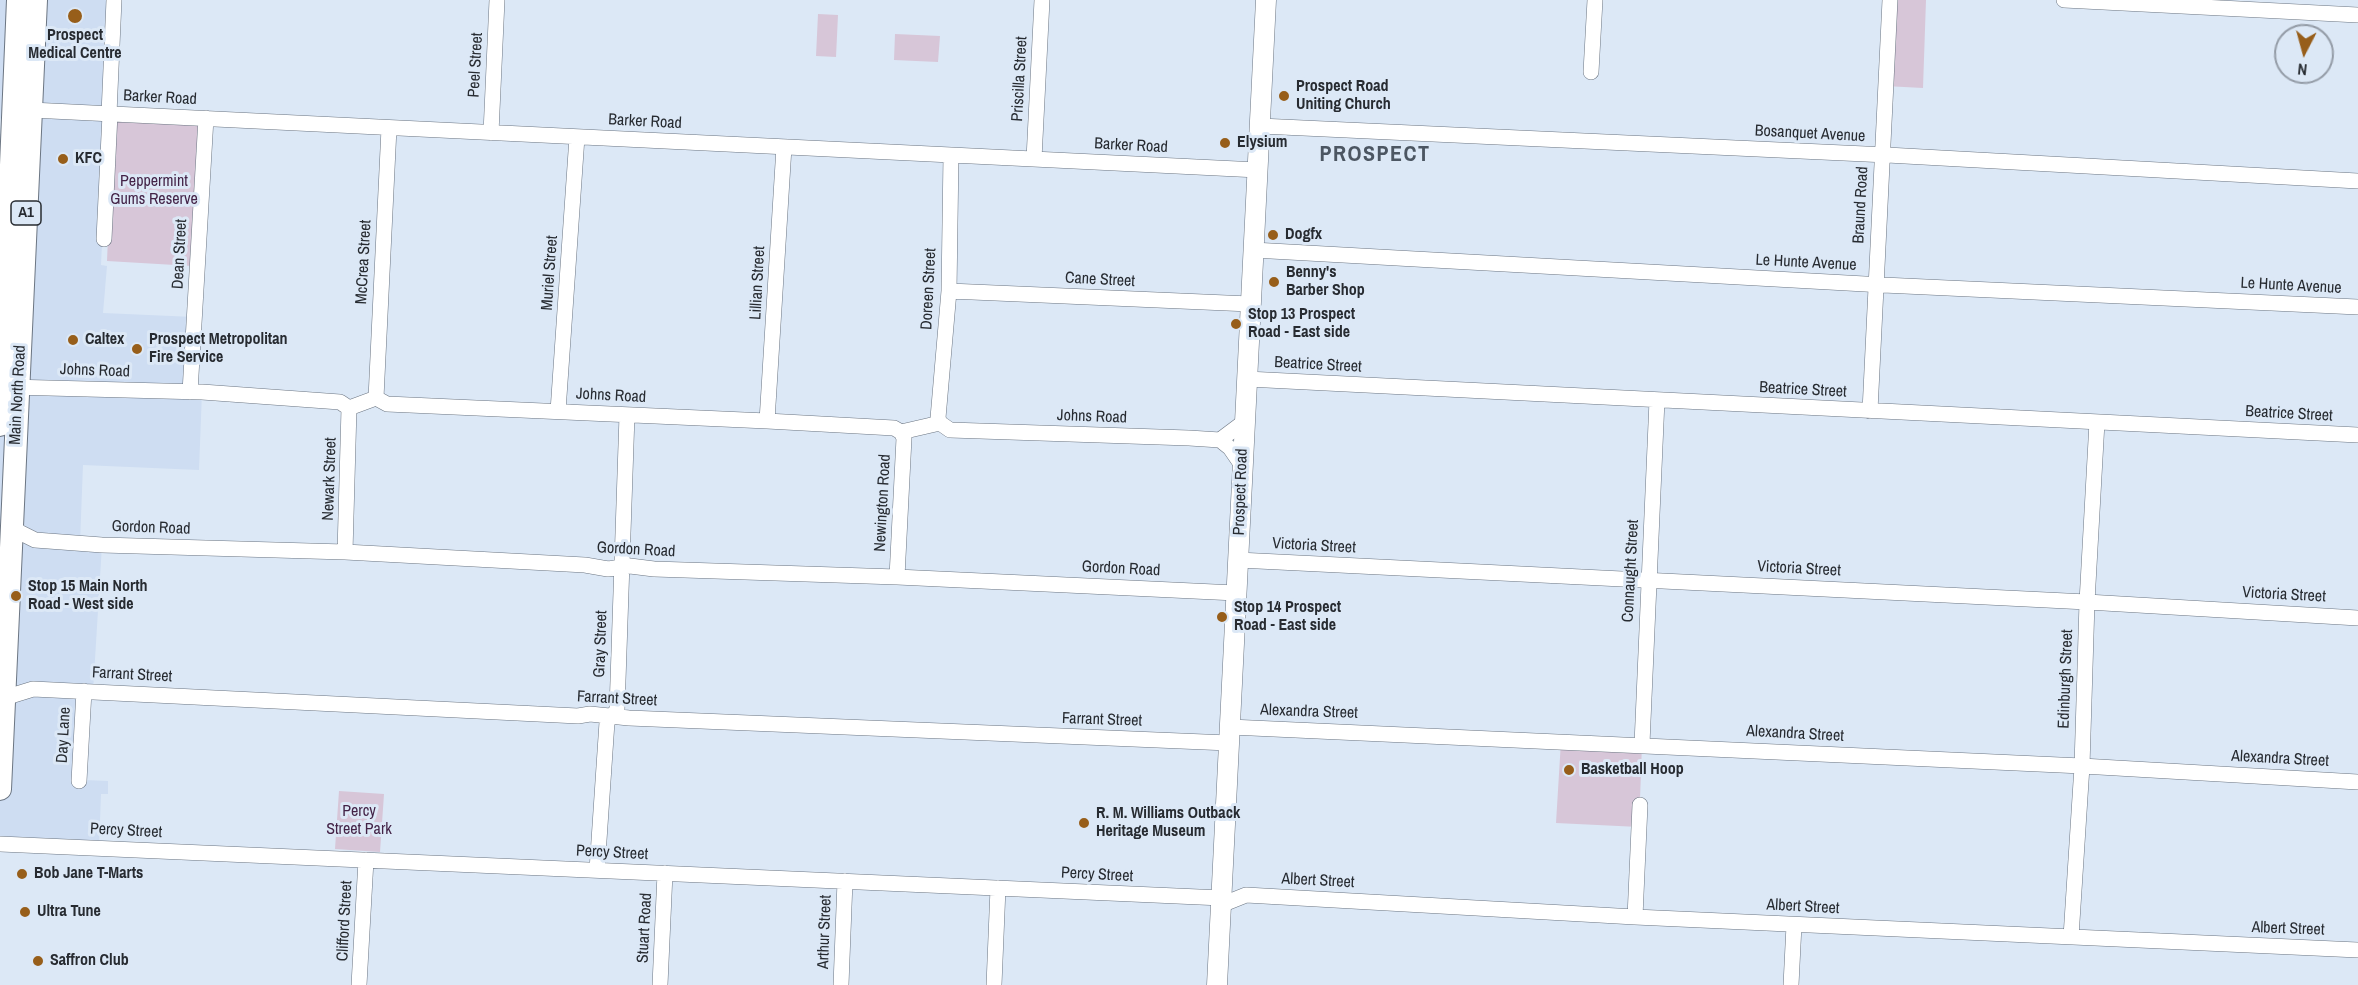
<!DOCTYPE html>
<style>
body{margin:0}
#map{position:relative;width:2358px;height:985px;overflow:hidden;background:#dce8f6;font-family:"Archivo Narrow",sans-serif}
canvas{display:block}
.north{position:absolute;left:2274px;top:24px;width:60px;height:60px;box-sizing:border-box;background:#dce8f6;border:2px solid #949ca7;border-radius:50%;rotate:186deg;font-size:16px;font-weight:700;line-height:24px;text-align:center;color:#272b31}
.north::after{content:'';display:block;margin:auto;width:21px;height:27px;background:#975e1a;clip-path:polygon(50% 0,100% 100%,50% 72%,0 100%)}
</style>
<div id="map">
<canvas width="2358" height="985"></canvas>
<div class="north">N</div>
</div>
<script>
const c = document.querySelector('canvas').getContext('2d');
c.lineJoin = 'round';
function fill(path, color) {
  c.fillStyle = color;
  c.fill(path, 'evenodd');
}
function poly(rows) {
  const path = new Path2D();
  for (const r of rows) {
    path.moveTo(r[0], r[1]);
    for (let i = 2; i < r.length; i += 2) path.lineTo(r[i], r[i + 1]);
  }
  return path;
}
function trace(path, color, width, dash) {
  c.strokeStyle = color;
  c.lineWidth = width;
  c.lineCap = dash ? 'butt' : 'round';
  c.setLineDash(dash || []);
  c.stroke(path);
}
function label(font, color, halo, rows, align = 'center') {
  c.font = font + ' "Archivo Narrow",sans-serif';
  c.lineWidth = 6;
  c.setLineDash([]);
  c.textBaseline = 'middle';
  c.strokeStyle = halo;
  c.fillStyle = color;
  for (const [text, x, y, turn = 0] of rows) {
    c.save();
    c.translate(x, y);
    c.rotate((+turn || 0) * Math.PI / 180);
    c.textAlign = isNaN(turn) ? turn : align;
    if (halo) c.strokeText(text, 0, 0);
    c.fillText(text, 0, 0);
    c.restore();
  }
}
fill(poly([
 [0,0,113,0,101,265,107,266,103,313,194,317,190,391,202,392,199,470,83,465,80,543,102,545,93,692,87,691,83,780,108,781,108,794,101,794,99,848,0,843,0,134,21,135,3,116,0,119]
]), '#ceddf2');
fill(poly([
 [1890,0,1926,0,1923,88,1885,86],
 [818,14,838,15,836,57,816,56],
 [895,34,940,36,938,62,894,60],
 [113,117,202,120,192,266,107,261],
 [1561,741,1642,744,1639,827,1556,823],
 [339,791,384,794,380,852,335,849]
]), '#d7c6d8');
const minor = poly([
 [2064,0,2358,15],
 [1591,72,1595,0],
 [31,110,1258,170],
 [109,114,114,0],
 [1260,126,1887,155,2358,181],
 [491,133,497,0],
 [1034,159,1042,0],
 [104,239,110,114],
 [1253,250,1883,285,2358,307],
 [949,291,1250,304],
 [1247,379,2358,435],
 [10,387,202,392,340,402,349,408,376,398,387,404,767,421,894,428,901,432,940,423,950,430,1189,438,1220,440,1230,448,1241,464],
 [190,392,206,118],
 [376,398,389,128],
 [558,411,577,137],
 [1870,411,1890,0],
 [767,421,784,147],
 [940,423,938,418,949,291,951,155],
 [1220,440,1244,422],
 [12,523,19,532,35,540,102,545,345,552,585,565,608,569,630,566,654,569,897,577,1236,593],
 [345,552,349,408],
 [1238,560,2087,602,2358,618],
 [897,577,904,438,901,432],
 [4,698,33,689,578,716,590,714,629,718,1229,743],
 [1230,727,2082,766,2358,782],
 [1642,744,1657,400],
 [79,781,84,691],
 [0,844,1222,898],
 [597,870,607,722,617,710,627,415],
 [1221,905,1246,895,1635,917,2358,950],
 [1635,917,1640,805],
 [2071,937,2082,766,2087,602,2097,422],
 [359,985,366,860],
 [660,985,665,873],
 [841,985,845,881],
 [994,985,998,888],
 [1791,985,1794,925]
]);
const major = poly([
 [1217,985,1266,0]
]);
const highway = poly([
 [0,425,18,0],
 [0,789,36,0]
]);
trace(minor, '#6b7582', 16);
trace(major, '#6b7582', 21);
trace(highway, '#6b7582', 24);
trace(minor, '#fff', 15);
trace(major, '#fff', 20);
trace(highway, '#fff', 22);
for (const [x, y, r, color] of [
 [75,16,8,"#975e1a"],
 [1284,96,6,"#975e1a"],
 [1225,143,6,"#975e1a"],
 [63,159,6,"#975e1a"],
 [1273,235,6,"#975e1a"],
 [1274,282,6,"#975e1a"],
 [1236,324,6,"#975e1a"],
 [73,340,6,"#975e1a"],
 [137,349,6,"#975e1a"],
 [16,596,6,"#975e1a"],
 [1222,617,6,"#975e1a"],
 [1569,770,6,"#975e1a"],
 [1084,823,6,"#975e1a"],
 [22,874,6,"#975e1a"],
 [25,912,6,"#975e1a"],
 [38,961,6,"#975e1a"]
]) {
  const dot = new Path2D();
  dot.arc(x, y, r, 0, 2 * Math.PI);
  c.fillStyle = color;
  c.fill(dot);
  trace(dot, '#dce8f6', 2);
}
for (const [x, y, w] of [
 [26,213,30]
]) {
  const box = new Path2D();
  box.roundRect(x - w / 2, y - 12, w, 24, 4.5);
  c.fillStyle = '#dce8f6';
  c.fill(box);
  trace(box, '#272b31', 1.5);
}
label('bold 15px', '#272b31', null, [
 ["A1",26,213]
]);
label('bold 16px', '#272b31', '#dce8f6', [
 ["Prospect",75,36,"center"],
 ["Medical Centre",75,54,"center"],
 ["Prospect Road",1296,87],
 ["Uniting Church",1296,105],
 ["Elysium",1237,143],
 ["KFC",75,159],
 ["Dogfx",1285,235],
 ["Benny's",1286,273],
 ["Barber Shop",1286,291],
 ["Stop 13 Prospect",1248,315],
 ["Road - East side",1248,333],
 ["Caltex",85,340],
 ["Prospect Metropolitan",149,340],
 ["Fire Service",149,358],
 ["Stop 15 Main North",28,587],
 ["Road - West side",28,605],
 ["Stop 14 Prospect",1234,608],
 ["Road - East side",1234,626],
 ["Basketball Hoop",1581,770],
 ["R. M. Williams Outback",1096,814],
 ["Heritage Museum",1096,832],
 ["Bob Jane T-Marts",34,874],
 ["Ultra Tune",37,912],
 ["Saffron Club",50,961]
], 'left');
label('16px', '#272b31', '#dce8f6', [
 ["Peel Street",476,65,-87],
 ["Priscilla Street",1020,79,-87],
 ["Barker Road",160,98,3],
 ["Barker Road",645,122,3],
 ["Bosanquet Avenue",1810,134,3],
 ["Barker Road",1131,146,3],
 ["Braund Road",1861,205,-87],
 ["Dean Street",180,254,-87],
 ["McCrea Street",364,262,-87],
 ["Le Hunte Avenue",1806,263,3],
 ["Muriel Street",550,273,-86],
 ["Cane Street",1100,280,3],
 ["Lillian Street",758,283,-87],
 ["Le Hunte Avenue",2291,286,3],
 ["Doreen Street",929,289,-87],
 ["Beatrice Street",1318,365,3],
 ["Johns Road",95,371,2],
 ["Beatrice Street",1803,390,3],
 ["Main North Road",18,395,-87],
 ["Johns Road",611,396,3],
 ["Beatrice Street",2289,414,3],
 ["Johns Road",1092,417,2],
 ["Newark Street",330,479,-88],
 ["Prospect Road",1241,492,-88],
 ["Newington Road",883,503,-87],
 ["Gordon Road",151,528,2],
 ["Victoria Street",1314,546,3],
 ["Gordon Road",636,550,3],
 ["Gordon Road",1121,569,3],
 ["Victoria Street",1799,569,3],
 ["Connaught Street",1631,571,-87],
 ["Victoria Street",2284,595,3],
 ["Gray Street",601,644,-88],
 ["Farrant Street",132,675,3],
 ["Edinburgh Street",2066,679,-88],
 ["Farrant Street",617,699,3],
 ["Alexandra Street",1309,712,2],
 ["Farrant Street",1102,720,2],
 ["Alexandra Street",1795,734,3],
 ["Day Lane",64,735,-87],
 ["Alexandra Street",2280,759,3],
 ["Percy Street",126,831,3],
 ["Percy Street",612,853,3],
 ["Percy Street",1097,875,3],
 ["Albert Street",1318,881,3],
 ["Albert Street",1803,907,3],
 ["Clifford Street",345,921,-87],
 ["Stuart Road",645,928,-87],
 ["Albert Street",2288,929,2],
 ["Arthur Street",825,932,-88]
]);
label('16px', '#432347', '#dce8f6', [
 ["Peppermint",154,182],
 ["Gums Reserve",154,200],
 ["Percy",359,812],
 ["Street Park",359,830]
]);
c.letterSpacing = '1.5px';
label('bold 22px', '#4c5662', '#dce8f6', [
 ["PROSPECT",1375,155]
]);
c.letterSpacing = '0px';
</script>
